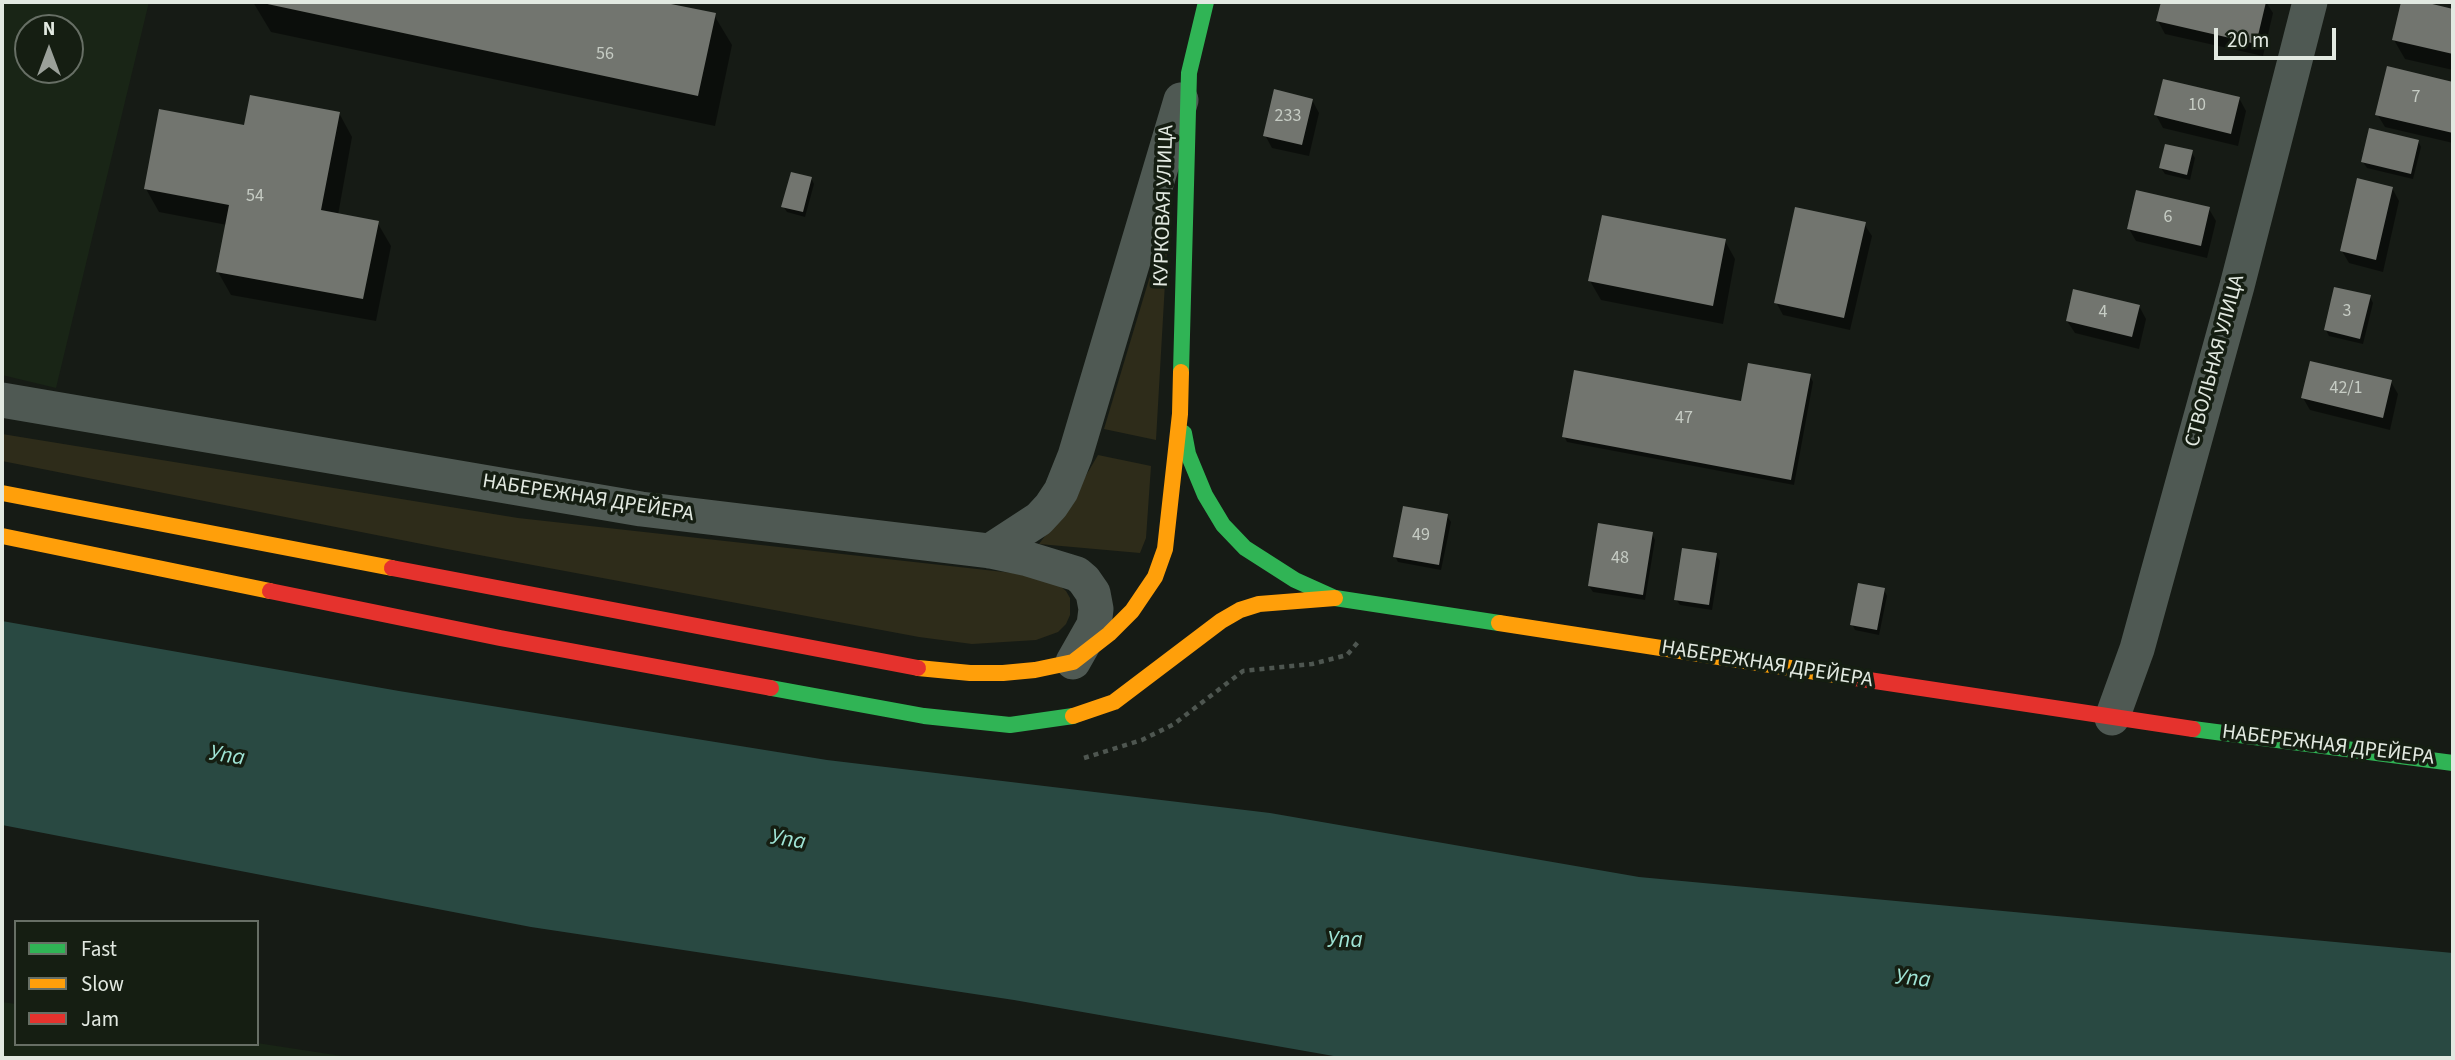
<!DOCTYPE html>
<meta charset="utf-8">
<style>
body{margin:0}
#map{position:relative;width:2455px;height:1060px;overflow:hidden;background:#161b15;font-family:"Source Sans 3",sans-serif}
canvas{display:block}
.frame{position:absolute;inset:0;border:4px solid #e2e9e1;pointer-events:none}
.legend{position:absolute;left:14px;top:920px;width:245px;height:126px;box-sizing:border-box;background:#151e12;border:2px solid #676f65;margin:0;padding:9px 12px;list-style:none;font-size:21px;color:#e2e9e1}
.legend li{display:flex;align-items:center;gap:14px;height:35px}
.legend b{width:35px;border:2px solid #676f65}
.north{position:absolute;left:14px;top:14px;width:70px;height:70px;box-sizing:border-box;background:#151e12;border:2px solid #676f65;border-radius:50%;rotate:0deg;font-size:19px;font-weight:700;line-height:28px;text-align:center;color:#e2e9e1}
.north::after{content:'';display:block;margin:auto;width:24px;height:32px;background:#9ba19a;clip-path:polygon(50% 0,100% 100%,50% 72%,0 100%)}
.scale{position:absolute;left:2214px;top:28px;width:122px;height:32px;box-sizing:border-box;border:4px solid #e2e9e1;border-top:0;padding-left:9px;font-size:21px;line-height:24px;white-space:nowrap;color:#e2e9e1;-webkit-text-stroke:5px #151e12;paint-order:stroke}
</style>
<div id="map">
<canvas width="2455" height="1060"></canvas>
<div class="frame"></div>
<ul class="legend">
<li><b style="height:9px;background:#30b455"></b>Fast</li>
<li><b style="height:9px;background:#ff9f0a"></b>Slow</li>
<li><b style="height:9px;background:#e5322d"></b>Jam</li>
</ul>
<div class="north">N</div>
<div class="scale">20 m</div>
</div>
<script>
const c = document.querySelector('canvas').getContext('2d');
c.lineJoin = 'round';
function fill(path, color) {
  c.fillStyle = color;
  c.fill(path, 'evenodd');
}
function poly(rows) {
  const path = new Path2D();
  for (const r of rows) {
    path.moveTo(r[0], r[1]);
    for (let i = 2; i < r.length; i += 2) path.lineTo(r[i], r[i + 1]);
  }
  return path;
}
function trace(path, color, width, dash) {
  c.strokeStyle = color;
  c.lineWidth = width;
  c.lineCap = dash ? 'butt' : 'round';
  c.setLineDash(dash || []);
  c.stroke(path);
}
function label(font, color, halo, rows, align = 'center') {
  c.font = font + ' "Source Sans 3",sans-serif';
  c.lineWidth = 7;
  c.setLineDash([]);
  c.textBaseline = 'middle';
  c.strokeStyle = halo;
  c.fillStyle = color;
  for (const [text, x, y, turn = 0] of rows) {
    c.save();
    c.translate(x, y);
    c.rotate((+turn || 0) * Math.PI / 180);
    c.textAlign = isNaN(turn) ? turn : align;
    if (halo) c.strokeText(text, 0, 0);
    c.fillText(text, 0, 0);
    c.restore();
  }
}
fill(poly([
 [2,2,149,2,56,388,2,375],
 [28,28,70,28,70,70,28,70],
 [2,1002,16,1004,16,1044,257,1043,355,1058,2,1058]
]), '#192516');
fill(poly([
 [1169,213,1156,440,1104,429],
 [2,434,518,518,1049,577,1066,591,1070,598,1070,615,1066,624,1058,632,1036,640,972,644,919,637,447,549,2,461],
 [1098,455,1151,466,1146,538,1140,553,1039,544,1071,501]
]), '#2e2c1a');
fill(poly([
 [2,621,399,691,827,760,1270,813,1639,877,2453,953,2453,1058,1345,1058,1014,1000,531,927,2,825]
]), '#294942');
fill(poly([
 [253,2,653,2,714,15,732,45,715,126,271,32],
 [2163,2,2266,2,2273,13,2263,56,2165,34,2158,21],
 [2403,2,2416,2,2453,11,2453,70,2405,59,2394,40],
 [2388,68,2453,84,2453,143,2385,127,2377,114],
 [2239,98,2246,111,2238,146,2163,128,2156,115],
 [1312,100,1319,113,1309,156,1272,148,1265,135],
 [339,113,352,137,338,215,377,222,391,246,376,321,231,295,218,272,227,225,159,212,146,189,246,127],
 [2418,141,2421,147,2413,179,2367,168,2363,162],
 [2191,152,2195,158,2190,180,2165,174,2161,168],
 [811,178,814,184,805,217,787,212,783,206],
 [2392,188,2399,201,2383,272,2349,263,2342,251],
 [2209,209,2216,221,2207,258,2136,241,2129,229],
 [1864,224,1872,236,1850,330,1783,315,1776,302],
 [1725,241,1735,259,1723,324,1601,300,1590,281],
 [2370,297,2373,303,2363,344,2329,336,2326,330],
 [2139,306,2146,319,2139,349,2075,333,2067,321],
 [1810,376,1813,382,1794,485,1567,442,1564,436,1742,403],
 [2391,382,2398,394,2390,430,2310,410,2303,398],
 [1447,516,1451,522,1441,570,1398,562,1395,556],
 [1652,534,1655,540,1645,600,1593,592,1589,586],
 [1716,555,1720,561,1712,610,1680,605,1676,599],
 [1884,590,1887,596,1879,635,1855,630,1852,624]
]), '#0007');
fill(poly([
 [258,2,661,2,716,13,698,96],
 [2161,2,2266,2,2256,44,2156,21],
 [2401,2,2424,2,2453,9,2453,54,2392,40],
 [2387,66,2453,82,2453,133,2375,115],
 [2163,79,2240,97,2231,134,2154,115],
 [1274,89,1313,99,1302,145,1263,136],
 [250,95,340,112,321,210,379,221,363,299,216,272,229,205,144,189,159,109,244,125],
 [2369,128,2419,140,2411,174,2361,162],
 [2165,144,2193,150,2187,175,2159,168],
 [791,172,812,177,803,212,781,207],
 [2357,178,2393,187,2376,260,2340,251],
 [2136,190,2210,207,2201,246,2127,229],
 [1795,207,1866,222,1844,318,1774,303],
 [1602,215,1726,239,1713,306,1588,281],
 [2334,287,2371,295,2360,339,2324,330],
 [2073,289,2140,305,2132,337,2066,321],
 [2310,361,2392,380,2383,418,2301,398],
 [1748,363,1811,374,1791,480,1562,437,1574,370,1741,401],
 [1403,506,1448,514,1439,565,1393,557],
 [1598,523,1653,532,1643,595,1588,586],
 [1682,548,1717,553,1709,605,1674,600],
 [1858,583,1885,588,1877,630,1850,625]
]), '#72756f');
trace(poly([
 [1084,758,1142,740,1174,724,1243,671,1312,664,1347,655,1358,642]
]), '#4e5650', 4.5, [5, 5]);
trace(poly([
 [2,400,641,509,990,551,1028,559,1077,574,1084,580,1093,593,1096,609,1094,625,1073,662],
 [990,551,1039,519,1051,506,1061,491,1075,456,1181,100],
 [2112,718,2137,649,2237,286,2310,2]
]), '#4f5953', 35);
trace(poly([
 [1181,372,1189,73,1206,2],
 [1184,433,1188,454,1205,495,1223,525,1245,548,1295,580,1335,598,1499,623],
 [771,688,924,716,1010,725,1073,716],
 [2193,729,2453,763]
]), '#30b455', 16);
trace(poly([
 [2,493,392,568],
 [2,536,270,591],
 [1499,623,1842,676],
 [918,668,970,673,1003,673,1035,670,1073,662,1109,634,1132,611,1155,577,1165,549,1180,414,1181,372],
 [1073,716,1114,702,1221,621,1240,610,1259,604,1335,598]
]), '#ff9f0a', 16);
trace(poly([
 [392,568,918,668],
 [270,591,500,638,771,688],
 [1842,676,2193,729]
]), '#e5322d', 16);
label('18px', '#c6ccc4', null, [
 ["56",605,55],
 ["7",2416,98],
 ["10",2197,106],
 ["233",1288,117],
 ["54",255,197],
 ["6",2168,218],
 ["3",2347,312],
 ["4",2103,313],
 ["42/1",2346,389],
 ["47",1684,419],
 ["49",1421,536],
 ["48",1620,559]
]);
label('21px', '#e2e9e1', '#151e12', [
 ["КУРКОВАЯ УЛИЦА",1165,206,-88],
 ["СТВОЛЬНАЯ УЛИЦА",2216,361,-75],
 ["НАБЕРЕЖНАЯ ДРЕЙЕРА",588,499,9],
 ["НАБЕРЕЖНАЯ ДРЕЙЕРА",1767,665,9],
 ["НАБЕРЕЖНАЯ ДРЕЙЕРА",2328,746,7]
]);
label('italic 23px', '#a0e5d6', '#151e12', [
 ["Упа",227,757,9],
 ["Упа",788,841,9],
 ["Упа",1345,942],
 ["Упа",1913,980,6]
]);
</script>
